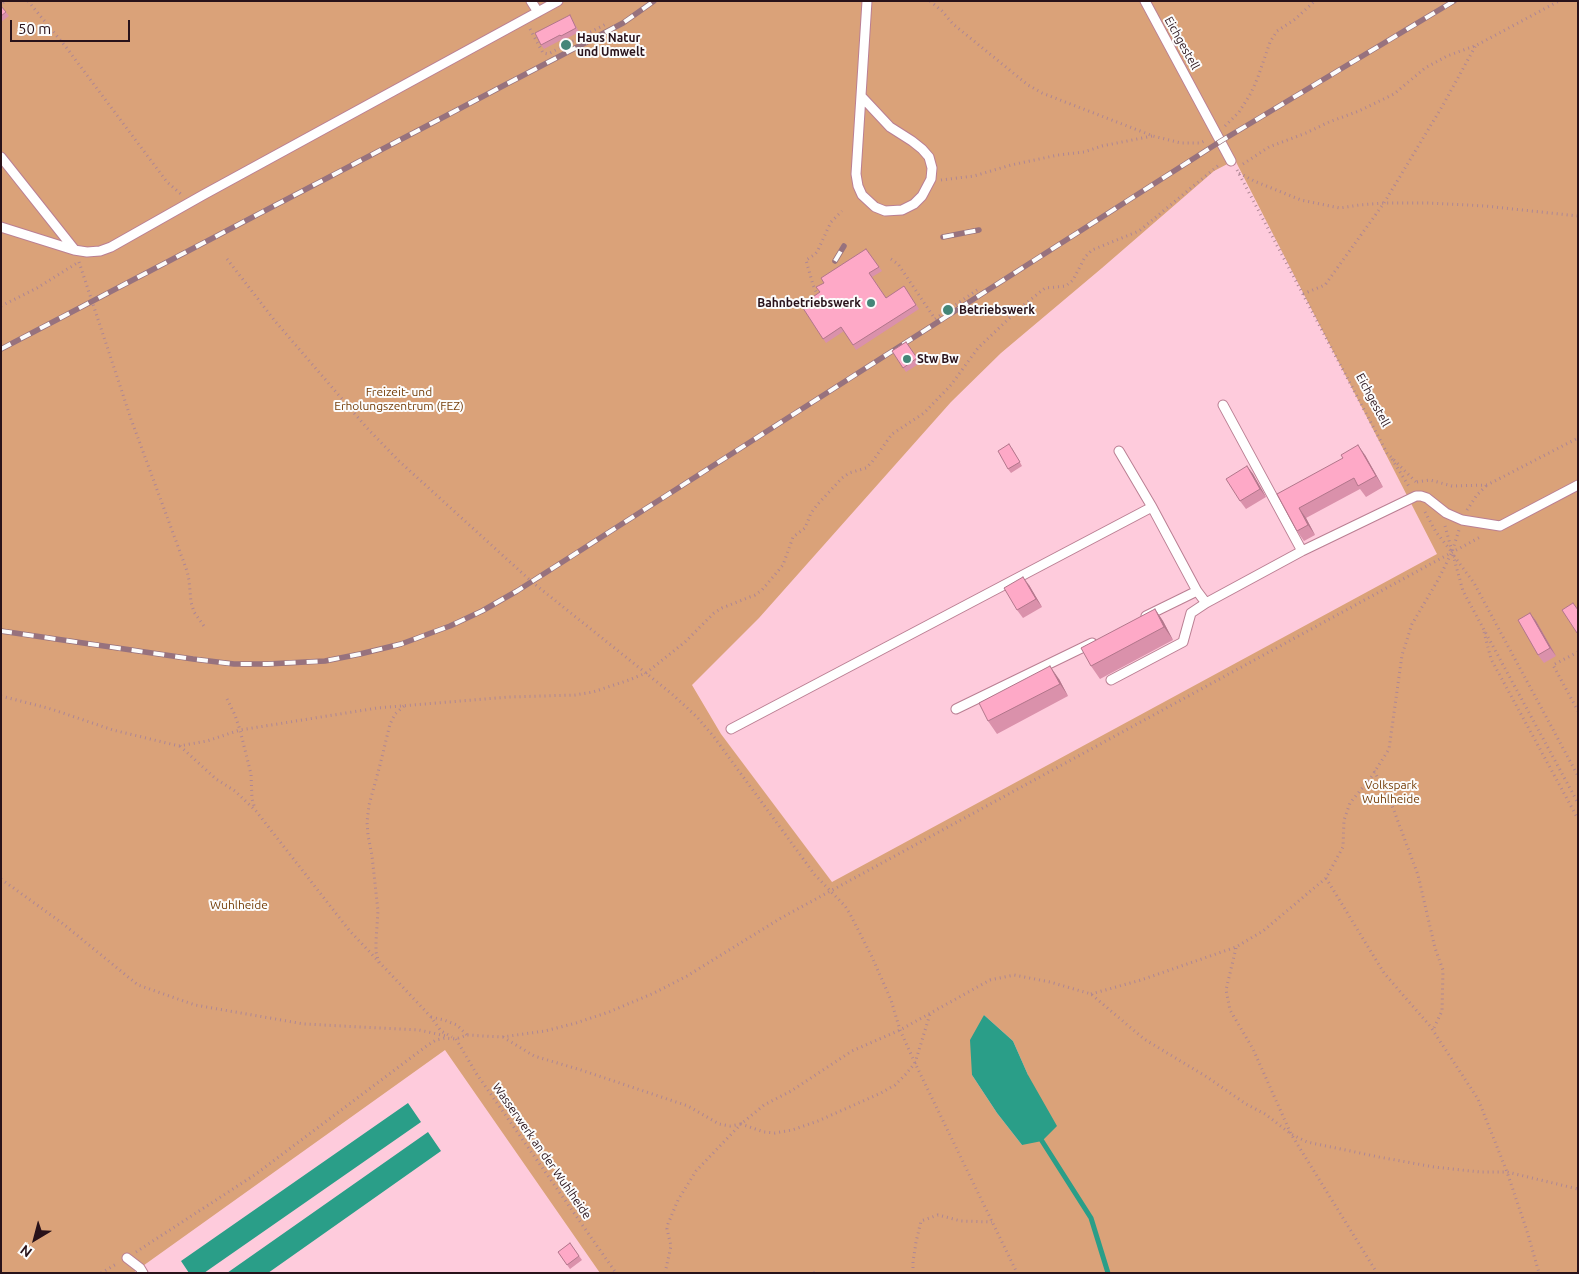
<!DOCTYPE html>
<style>
body{margin:0}
#map{position:relative;width:1579px;height:1274px;overflow:hidden;background:#fecbdc;font-family:Ubuntu,sans-serif}
canvas{display:block}
.frame{position:absolute;inset:0;border:2px solid #28121a;pointer-events:none}
.north{position:absolute;left:10px;top:1214px;width:50px;height:50px;-webkit-text-stroke:4px #fcfcfc;paint-order:stroke;rotate:217deg;font-size:14px;font-weight:700;line-height:20px;text-align:center;color:#28121a}
.north::after{content:'';display:block;margin:auto;width:18px;height:22px;background:#28121a;clip-path:polygon(50% 0,100% 100%,50% 72%,0 100%)}
.scale{position:absolute;left:10px;top:20px;width:120px;height:22px;box-sizing:border-box;border:2px solid #28121a;border-top:0;padding-left:6px;font-size:15px;line-height:18px;white-space:nowrap;color:#28121a;-webkit-text-stroke:4px #fcfcfc;paint-order:stroke}
</style>
<div id="map">
<canvas width="1579" height="1274"></canvas>
<div class="frame"></div>
<div class="north">N</div>
<div class="scale">50 m</div>
</div>
<script>
const c = document.querySelector('canvas').getContext('2d');
c.lineJoin = 'round';
function fill(path, color) {
  c.fillStyle = color;
  c.fill(path, 'evenodd');
}
function poly(rows) {
  const path = new Path2D();
  for (const r of rows) {
    path.moveTo(r[0], r[1]);
    for (let i = 2; i < r.length; i += 2) path.lineTo(r[i], r[i + 1]);
  }
  return path;
}
function trace(path, color, width, dash) {
  c.strokeStyle = color;
  c.lineWidth = width;
  c.lineCap = dash ? 'butt' : 'round';
  c.setLineDash(dash || []);
  c.stroke(path);
}
function label(font, color, halo, rows, align = 'center') {
  c.font = font + ' Ubuntu,sans-serif';
  c.lineWidth = 4;
  c.setLineDash([]);
  c.textBaseline = 'middle';
  c.strokeStyle = halo;
  c.fillStyle = color;
  for (const [text, x, y, turn = 0] of rows) {
    c.save();
    c.translate(x, y);
    c.rotate((+turn || 0) * Math.PI / 180);
    c.textAlign = isNaN(turn) ? turn : align;
    if (halo) c.strokeText(text, 0, 0);
    c.fillText(text, 0, 0);
    c.restore();
  }
}
fill(poly([
 [1,1,1578,1,1578,1273,600,1273,445,1050,133,1273,1,1273],
 [1235,160,1437,554,832,882,721,734,692,685,759,618,951,402,1001,353,1102,268,1214,171],
 [984,1015,1013,1041,1028,1075,1022,1145,997,1113,972,1075]
]), '#daa279');
fill(poly([
 [984,1015,1013,1041,1028,1075,1057,1126,1042,1141,1022,1145,997,1113,972,1075,970,1040],
 [408,1103,421,1122,204,1273,189,1273,181,1261],
 [428,1132,441,1151,268,1273,227,1273]
]), '#2a9e88');
trace(poly([
 [1042,1141,1091,1218,1108,1273]
]), '#2a9e88', 5);
const service = poly([
 [531,1,538,12],
 [1145,1,1231,161],
 [861,96,890,127,912,141,922,149,929,157,932,168,931,179,922,196,914,204,902,210,885,211,875,207,862,195,858,186,856,174,867,1],
 [1,157,74,249],
 [1,227,74,250,87,252,100,251,111,247,203,195,558,1],
 [1223,405,1302,551],
 [1119,451,1152,507,1197,591,1206,603],
 [1146,616,1197,591],
 [1111,680,1183,642,1191,613,1206,603,1302,551,1416,496,1421,496,1427,498,1446,513,1462,520,1500,526,1578,485],
 [956,709,1092,643],
 [731,729,1152,507],
 [127,1258,140,1268,143,1273]
]);
trace(service, '#ba7f93', 11);
trace(poly([
 [28,1,66,47,167,182,181,194],
 [930,1,942,11,953,24,1028,85,1042,93,1153,136,1181,143,1200,143,1207,140],
 [3,3,5,1],
 [530,29,543,53,548,54,608,23],
 [1225,126,1239,112,1251,93,1258,77,1270,42,1277,31,1294,20,1315,1],
 [1243,164,1269,147,1306,133,1329,122,1359,111,1394,94,1425,68,1447,56,1477,45,1559,1],
 [1237,170,1387,453,1418,484],
 [1239,173,1254,181,1301,200,1340,208,1359,205,1384,203,1428,203,1485,206,1578,216],
 [941,180,974,176,1011,165,1058,155,1084,152,1102,146,1152,136],
 [227,259,275,321,367,428,399,461,532,582,672,694,697,717,714,737,815,875,845,906,850,914,872,957,891,1000,900,1030,915,1063,1017,1273],
 [891,259,898,264,935,319,980,288],
 [79,262,131,419,187,571,189,580,191,602,194,612,206,629],
 [1303,294,1325,285,1384,203,1443,105,1476,45],
 [818,296,813,285,806,260,814,255,817,252,831,222,842,211],
 [1,306,37,288,77,263],
 [1392,459,1410,488],
 [1417,482,1430,480,1452,486,1487,485,1578,438],
 [1467,510,1477,495,1487,485],
 [1425,512,1436,532,1451,551],
 [1445,526,1463,591,1578,803],
 [1454,556,1474,583,1578,776],
 [1484,632,1491,659,1578,819],
 [1578,652,1553,665,1578,711],
 [1,696,51,709,113,730,179,746,207,741,240,730,377,708,509,697,575,695,593,692,629,680,646,673,685,642,714,613,722,608,755,595,762,590,783,565,793,537,805,528,811,513,818,504,842,478,849,473,866,468,872,462,892,434,924,413,951,385,978,348,1020,308,1045,288,1066,286,1073,280,1085,257,1092,250,1139,231,1220,164],
 [227,699,235,715,240,730,251,774,252,799,255,809],
 [180,746,216,779,235,791,256,811,349,930,431,1017,441,1031,452,1037],
 [1374,771,1390,800,1418,875,1435,948,1443,970,1442,1011,1433,1030],
 [1326,878,1384,973,1430,1026,1478,1099,1507,1172,1527,1231,1539,1273],
 [1,879,62,923,138,985,195,1005,304,1024,419,1030,446,1036],
 [1236,948,1226,990,1230,1010,1253,1049,1291,1134,1377,1273],
 [379,963,376,952,376,941,378,911,372,856,368,835,367,822,369,805,380,765,390,724,395,714,404,706],
 [1091,994,1141,980,1236,947,1263,931,1326,878,1343,847,1344,820,1350,803,1372,776,1389,749,1402,655,1412,624,1438,580,1452,552,1459,530],
 [431,1017,444,1020,457,1025,467,1035],
 [503,1037,534,1056,581,1070,688,1106,719,1124,730,1126,741,1124,764,1105,791,1091,852,1051,900,1030,990,980,1014,975,1050,982,1091,994,1144,1039,1207,1077,1246,1104,1265,1114,1291,1134,1307,1142,1379,1157,1434,1167,1480,1172,1507,1172,1578,1189],
 [456,1039,476,1073,616,1273],
 [136,1252,256,1174,428,1045,436,1040,445,1038,456,1039,467,1035,502,1037,545,1031,576,1023,609,1012,654,993,687,976,781,918,1482,536],
 [813,1272,814,1273],
 [101,1273,118,1263],
 [665,1273,671,1246,667,1229,668,1224,678,1200,696,1171,741,1124,764,1132,775,1133,792,1130,818,1121,881,1093,895,1085,906,1074,915,1063,930,1014],
 [913,1273,913,1262,916,1242,921,1221,938,1215,961,1221,992,1222]
]), '#ae8694', 3, [1, 4]);
trace(service, '#fff', 9);
const rail = poly([
 [943,237,979,230],
 [835,261,844,246],
 [1,349,623,23,654,1],
 [1,631,193,659,234,664,267,664,325,661,360,654,401,644,450,626,482,611,517,591,1221,141,1454,1]
]);
trace(rail, '#97727e', 5.5);
trace(rail, '#fcfcfc', 4, [11]);
fill(poly([
 [1,6,9,16,1,22],
 [570,15,579,32,564,40,563,39,544,49,541,45],
 [866,249,882,271,872,277,886,298,904,286,919,309,856,350,844,331,826,343,801,305,820,292,824,283],
 [906,342,920,363,906,372,892,351],
 [1012,448,1022,466,1011,473,1008,469],
 [1365,455,1383,487,1366,497,1360,489,1306,518,1315,535,1304,541,1297,531,1277,494],
 [1247,466,1253,474,1266,497,1246,509,1240,501],
 [1029,585,1042,607,1023,618,1017,610],
 [1155,609,1163,621,1173,640,1100,679,1091,666],
 [1530,613,1536,621,1556,656,1544,663,1538,655],
 [1059,679,1068,696,997,734,988,721],
 [570,1243,582,1260,570,1269,558,1252]
]), '#da91ab');
fill(poly([
 [1358,445,1365,455,1383,487,1376,476],
 [1247,466,1253,474,1266,497,1260,489],
 [1299,508,1306,518,1315,535,1308,525],
 [1023,577,1029,585,1042,607,1036,599],
 [1155,609,1163,621,1173,640,1164,627],
 [1530,613,1536,621,1556,656,1550,648],
 [1050,666,1059,679,1068,696,1060,684]
]), '#b2768b');
const building = poly([
 [1,6,6,12,1,16,1,6],
 [570,15,576,28,561,36,560,35,541,45,535,33,570,15],
 [866,249,879,267,869,273,886,298,904,286,916,305,853,345,841,327,823,339,801,305,820,292,816,287,824,283,821,278,866,249],
 [906,342,917,358,903,368,892,351,906,342],
 [1009,444,1020,462,1008,469,998,451,1009,444],
 [1358,445,1376,476,1358,486,1354,478,1299,508,1308,525,1297,531,1277,494,1343,458,1341,455,1358,445],
 [1247,466,1260,489,1240,501,1226,479,1247,466],
 [1023,577,1036,599,1017,610,1004,588,1023,577],
 [1573,603,1578,610,1578,633,1577,633,1562,610,1573,603],
 [1155,609,1164,627,1091,666,1081,648,1155,609],
 [1530,613,1550,648,1538,655,1518,620,1530,613],
 [1050,666,1060,684,988,721,979,703,1050,666],
 [570,1243,579,1256,567,1265,558,1252,570,1243]
]);
fill(building, '#fea9c7');
trace(building, '#b2768b', 1);
for (const [x, y, r, color] of [
 [566,45,6,"#448678"],
 [871,303,5,"#448678"],
 [948,310,6,"#448678"],
 [907,359,5,"#448678"]
]) {
  const dot = new Path2D();
  dot.arc(x, y, r, 0, 2 * Math.PI);
  c.fillStyle = color;
  c.fill(dot);
  trace(dot, '#fcfcfc', 2);
}
label('bold 12px', '#28121a', '#fcfcfc', [
 ["Haus Natur",577,38],
 ["und Umwelt",577,52],
 ["Bahnbetriebswerk",861,303,"right"],
 ["Betriebswerk",959,310],
 ["Stw Bw",917,359]
], 'left');
label('12px', '#28121a', '#fcfcfc', [
 ["Eichgestell",1182,43,61],
 ["Eichgestell",1373,400,62],
 ["Wasserwerk an der Wuhlheide",542,1151,55]
]);
label('12px', '#743d08', '#fcfcfc', [
 ["Freizeit- und",399,392],
 ["Erholungszentrum (FEZ)",399,406],
 ["Volkspark",1391,785],
 ["Wuhlheide",1391,799],
 ["Wuhlheide",239,905]
]);
</script>
